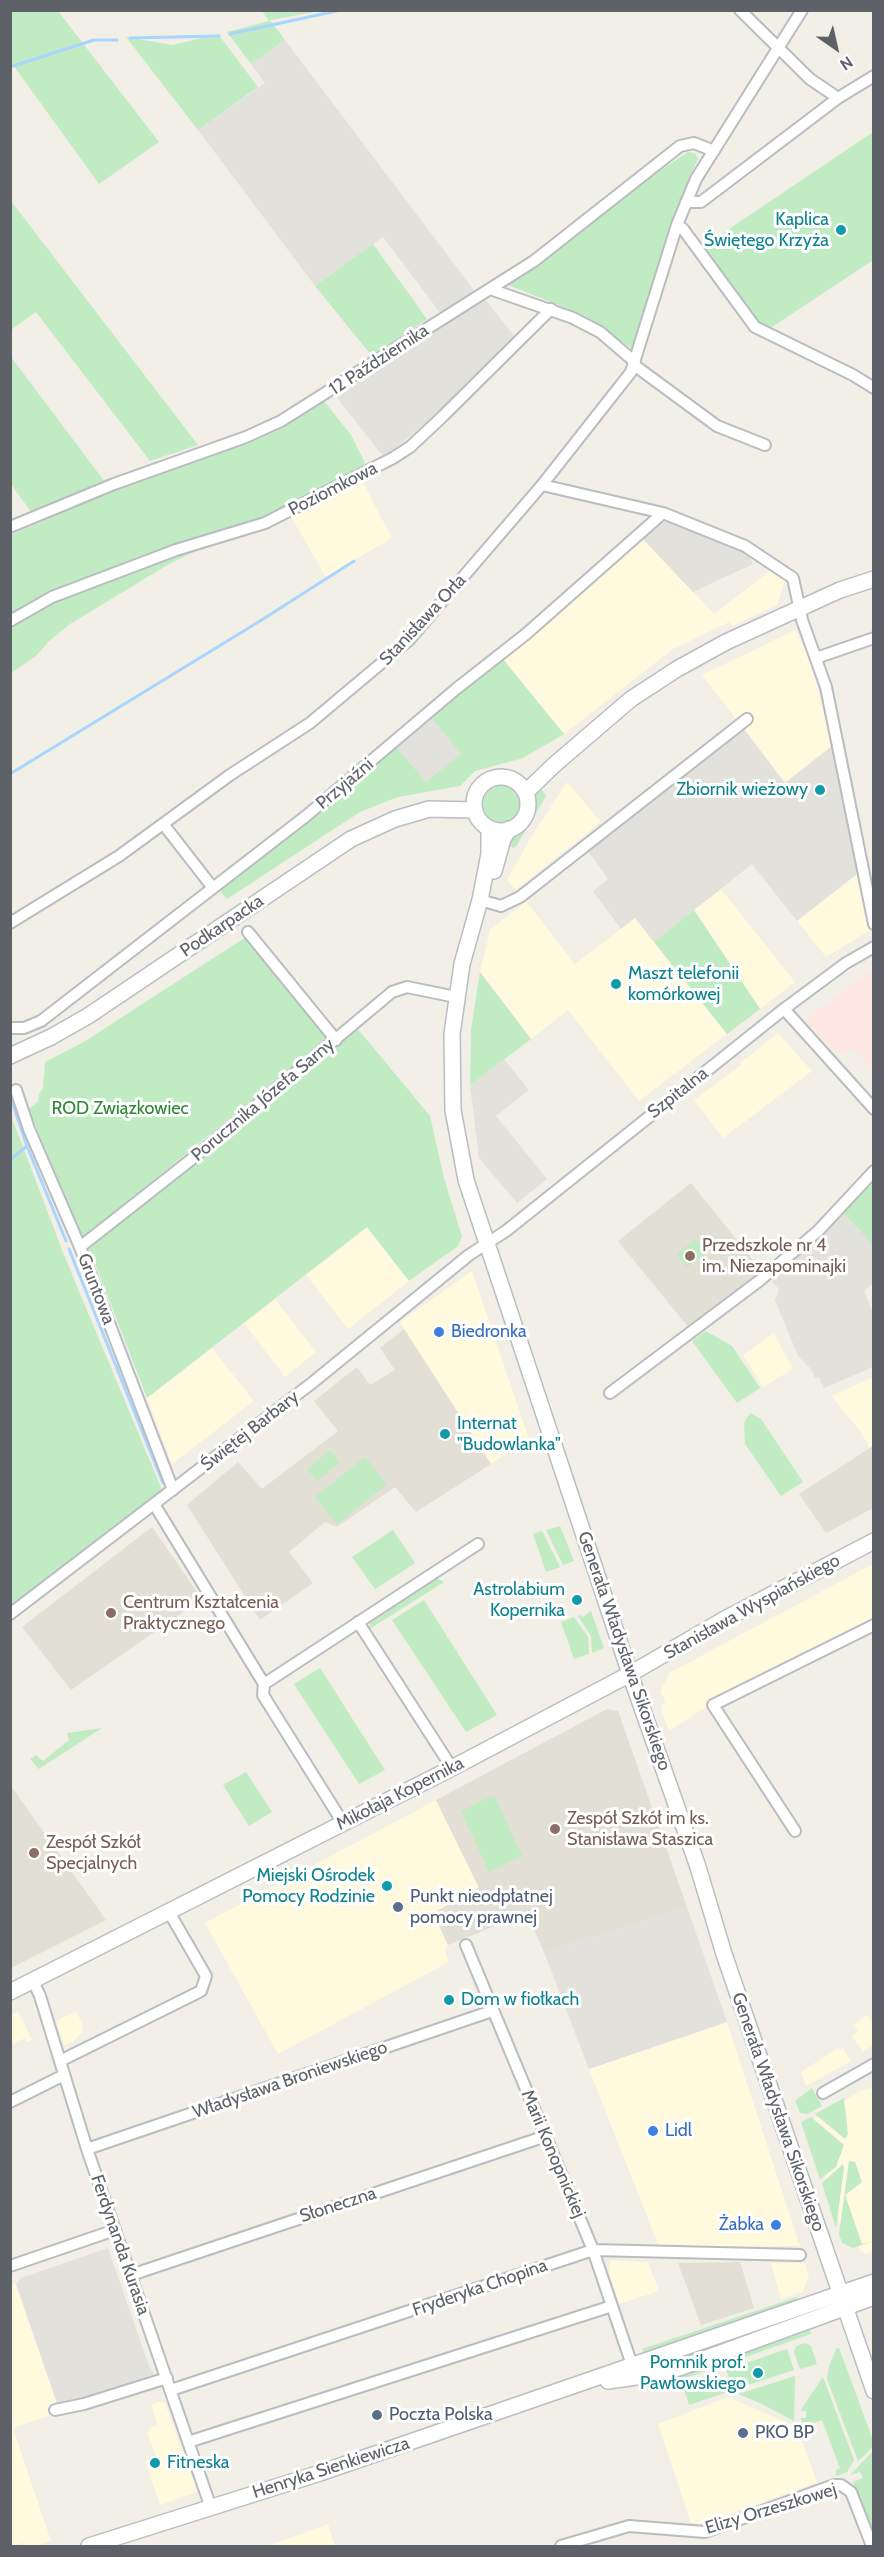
<!DOCTYPE html>
<meta charset="utf-8">
<style>
body{margin:0}
#map{position:relative;width:884px;height:2557px;overflow:hidden;background:#f1efe6;font-family:Cabin,sans-serif}
canvas{display:block}
.frame{position:absolute;inset:0;border:12px solid #5e6268;pointer-events:none}
.north{position:absolute;left:806px;top:18px;width:60px;height:60px;-webkit-text-stroke:4px #fff;paint-order:stroke;rotate:146deg;font-size:16px;font-weight:700;line-height:24px;text-align:center;color:#5e6268}
.north::after{content:'';display:block;margin:auto;width:21px;height:27px;background:#5e6268;clip-path:polygon(50% 0,100% 100%,50% 72%,0 100%)}
</style>
<div id="map">
<canvas width="884" height="2557"></canvas>
<div class="frame"></div>
<div class="north">N</div>
</div>
<script>
const c = document.querySelector('canvas').getContext('2d');
c.lineJoin = 'round';
function fill(path, color) {
  c.fillStyle = color;
  c.fill(path, 'evenodd');
}
function poly(rows) {
  const path = new Path2D();
  for (const r of rows) {
    if (r.length === 3) {
      path.moveTo(r[0] + r[2], r[1]);
      path.arc(r[0], r[1], r[2], 0, 2 * Math.PI);
      continue;
    }
    path.moveTo(r[0], r[1]);
    for (let i = 2; i < r.length; i += 2) path.lineTo(r[i], r[i + 1]);
  }
  return path;
}
function trace(path, color, width, dash) {
  c.strokeStyle = color;
  c.lineWidth = width;
  c.lineCap = dash ? 'butt' : 'round';
  c.setLineDash(dash || []);
  c.stroke(path);
}
function label(font, color, halo, rows, align = 'center') {
  c.font = font + ' Cabin,sans-serif';
  c.lineWidth = 6;
  c.setLineDash([]);
  c.textBaseline = 'middle';
  c.strokeStyle = halo;
  c.fillStyle = color;
  for (const [text, x, y, turn = 0] of rows) {
    c.save();
    c.translate(x, y);
    c.rotate((+turn || 0) * Math.PI / 180);
    c.textAlign = isNaN(turn) ? turn : align;
    if (halo) c.strokeText(text, 0, 0);
    c.fillText(text, 0, 0);
    c.restore();
  }
}
fill(poly([
 [361,479,392,538,326,577,290,515],
 [642,538,714,614,771,570,783,576,785,581,777,605,732,626,729,622,673,649,564,734,502,658],
 [795,630,810,660,832,746,785,783,702,675],
 [567,782,601,822,516,890,507,880,531,837],
 [857,874,869,931,826,957,797,921],
 [721,889,795,982,760,1009,694,910],
 [526,901,575,964,635,918,727,1034,639,1101,568,1010,531,1039,480,972,490,930],
 [778,1033,812,1071,723,1138,694,1100,741,1065,740,1063],
 [367,1227,409,1281,348,1329,306,1275],
 [472,1271,529,1439,491,1464,400,1322],
 [275,1299,316,1352,285,1377,244,1323],
 [774,1333,793,1369,763,1387,743,1355],
 [212,1348,254,1401,172,1464,147,1398],
 [873,1377,873,1445,870,1448,860,1431,831,1396],
 [873,1564,873,1622,714,1702,669,1731,660,1706,666,1702,660,1692,669,1673],
 [436,1800,479,1888,433,1913,448,1945,445,1951,449,1962,278,2054,205,1923],
 [18,2011,32,2040,27,2042,25,2038,11,2045,11,2015],
 [76,2011,83,2025,82,2032,73,2042,64,2045,56,2021],
 [867,2015,873,2024,873,2045,863,2052,852,2036,858,2031,854,2024],
 [727,2022,800,2246,659,2247,589,2069],
 [838,2048,839,2050,843,2048,851,2061,806,2086,801,2072],
 [873,2088,873,2251,866,2254,860,2250,854,2237,842,2232,808,2123,862,2090],
 [610,2260,648,2262,659,2291,619,2304,609,2272],
 [771,2263,805,2263,809,2277,802,2292,781,2299],
 [16,2284,60,2412,13,2428,51,2541,35,2546,26,2546,23,2543,11,2546,10,2285],
 [728,2397,797,2427,817,2482,704,2524,691,2523,658,2424],
 [162,2401,165,2403,197,2492,160,2505,145,2461,156,2457,147,2432,150,2431,149,2428,158,2425,151,2405],
 [328,2524,335,2546,267,2546]
]), '#fff9de');
fill(poly([
 [285,40,476,293,441,314,383,237,315,286,198,130,265,83,251,64],
 [484,298,519,342,459,396,389,453,382,455,334,394],
 [667,522,740,549,749,554,753,564,693,592,642,538,661,523],
 [431,717,462,754,426,783,395,746],
 [744,729,785,783,832,746,857,874,797,921,752,864,654,942,635,918,621,929,593,891,608,879,588,851],
 [504,1059,529,1090,496,1116,547,1179,517,1203,479,1158,470,1085],
 [843,1213,873,1245,873,1284,864,1291,873,1313,873,1367,824,1388,819,1377,815,1378,811,1369,798,1356,775,1300,779,1289,772,1282],
 [687,1907,727,2022,589,2069,544,1952],
 [108,2248,149,2366,154,2374,58,2406,16,2284,21,2278]
]), '#e2e1db');
fill(poly([
 [691,1183,762,1271,689,1328,618,1241],
 [404,1329,491,1464,416,1512,395,1487,337,1527,325,1522,289,1552,313,1583,260,1620,187,1505,238,1462,262,1489,338,1431,314,1401,357,1367,370,1385,395,1370,380,1348],
 [873,1446,873,1508,826,1533,799,1494],
 [152,1527,202,1599,71,1690,22,1627],
 [607,1709,618,1711,687,1907,544,1952,527,1913,448,1945,433,1913,479,1888,436,1800],
 [11,1786,106,1920,11,1968,10,1968],
 [740,2262,754,2308,701,2325,678,2263]
]), '#e2dfd5');
fill(poly([
 [873,969,873,1070,853,1048,844,1055,838,1048,834,1051,806,1020]
]), '#fee7e3');
fill(poly([
 [10,11,58,11,159,142,99,184,11,62],
 [262,11,320,11,270,20,285,40,251,64,227,32,269,21],
 [218,34,258,87,198,130,126,37,173,45],
 [873,132,873,260,772,327,760,323,704,246],
 [688,152,695,153,698,159,687,182,689,184,634,350,586,316,508,285,659,168,661,170],
 [11,201,198,445,150,461,36,312,11,330],
 [373,244,427,319,372,356,315,286],
 [11,357,105,482,31,512,11,484],
 [324,401,351,435,367,467,258,529,196,551,169,564,70,624,48,642,36,656,11,673,11,535,98,497,254,441,277,431],
 [502,658,564,734,523,758,475,771,460,786,398,797,360,812,227,899,219,890,395,746,426,782,461,754,431,717],
 [502,804,19],
 [540,787,546,796,517,845,514,848,505,845,514,833,527,824,531,817,535,794],
 [694,910,760,1009,727,1034,654,942],
 [246,937,329,1037,83,1238,75,1224,29,1109,38,1102,39,1094,43,1088,45,1062,82,1043],
 [480,972,531,1039,470,1085,471,1030],
 [357,1028,430,1116,444,1178,462,1237,458,1246,409,1281,367,1227,147,1398,89,1248,268,1104],
 [10,1113,64,1255,162,1490,11,1607],
 [873,1180,873,1245,843,1213],
 [696,1239,707,1252,687,1267,677,1254],
 [706,1331,732,1346,760,1388,737,1403,692,1341],
 [750,1413,761,1419,803,1482,781,1496,745,1444,744,1423],
 [330,1450,340,1462,317,1481,307,1469],
 [365,1457,387,1484,337,1524,315,1497],
 [560,1526,574,1561,563,1565,546,1530],
 [393,1530,415,1563,375,1589,352,1557],
 [542,1531,560,1567,546,1572,533,1534],
 [438,1579,444,1582,368,1630,372,1618,431,1580],
 [424,1600,497,1715,466,1732,392,1620],
 [591,1611,604,1648,592,1653,591,1636,578,1616,581,1615,583,1617],
 [574,1617,588,1637,589,1654,574,1659,561,1622],
 [320,1668,385,1770,359,1784,294,1684],
 [102,1728,39,1769,30,1759,36,1755,43,1761,69,1740,67,1733],
 [246,1772,272,1812,249,1826,223,1785],
 [494,1795,522,1856,489,1872,461,1811],
 [812,2088,822,2106,807,2114,800,2113,795,2101],
 [844,2098,848,2134,845,2139,815,2114],
 [811,2117,844,2145,836,2167,820,2179,801,2122],
 [849,2161,855,2162,862,2182,845,2195,862,2244,873,2241,853,2248,842,2243,839,2234],
 [843,2164,844,2168,836,2228,822,2183],
 [797,2297,798,2300,644,2354,642,2349],
 [810,2330,811,2334,666,2385,638,2381,672,2378],
 [805,2343,811,2346,817,2364,800,2369,794,2352,796,2346],
 [839,2348,873,2440,873,2447,858,2461,827,2379,829,2366,836,2349],
 [787,2349,794,2370,733,2390,726,2370],
 [719,2373,725,2393,689,2405,683,2386],
 [795,2376,794,2421,762,2404,738,2394],
 [823,2377,854,2460,847,2472,836,2476,836,2470,840,2468,822,2420,802,2427,801,2418,806,2418,806,2411,801,2411,802,2408],
 [873,2451,873,2539,853,2482,863,2478,860,2472,850,2475]
]), '#c1ebc3');
trace(poly([
 [230,34,341,10],
 [130,38,219,36],
 [10,67,94,40,117,40],
 [10,774,260,621,354,561],
 [10,1096,27,1146,66,1241],
 [10,1160,27,1146],
 [69,1249,163,1483]
]), '#a9d5ff', 3);
const street = poly([
 [740,10,810,79,838,98],
 [686,202,701,202,838,98,874,76],
 [677,225,683,229,755,327,853,375,874,388],
 [490,289,573,318,600,332,635,362],
 [634,365,717,426,765,445],
 [542,485,663,513,745,546,793,578,802,620,826,687,874,924],
 [10,527,114,484,246,437,281,421,534,261,680,146,694,143,714,151],
 [10,621,52,597,176,550,265,523,393,458,410,447,441,418,551,309],
 [816,658,874,638],
 [164,825,213,888],
 [480,900,501,906,520,897,747,719],
 [10,923,119,856,230,775,310,723,409,640,542,485,631,372,677,225,696,179,802,10],
 [248,932,336,1040],
 [784,1009,874,1109],
 [10,1028,24,1028,41,1021,306,816,456,689,526,634,663,513],
 [16,1090,29,1129,80,1247,173,1490],
 [80,1247,197,1155,392,992,407,987,456,997],
 [610,1393,759,1281,818,1231,874,1171],
 [154,1504,264,1684,263,1695,343,1823],
 [10,1614,312,1383,469,1255,506,1231,784,1009,846,963,874,947],
 [358,1622,452,1768],
 [264,1684,478,1544],
 [795,1831,713,1705,874,1625],
 [466,1945,593,2250,632,2365],
 [33,1981,40,1996,87,2149,211,2508],
 [60,2061,201,1991,206,1976,169,1912],
 [823,2093,874,2064],
 [10,2102,64,2075],
 [87,2149,492,2011],
 [10,2266,115,2230],
 [131,2275,546,2136],
 [171,2390,593,2250,800,2255],
 [55,2410,84,2404,167,2378],
 [188,2442,612,2306],
 [561,2546,629,2526,705,2532,834,2485,841,2485,851,2492,872,2546]
]);
const secondary = poly([
 [501,804,27],
 [526,792,554,765,631,699,677,669,726,642,840,590,874,579],
 [489,828,489,854,480,900,462,964,452,1034,453,1110,466,1180,630,1674,698,1867,724,1954,874,2391],
 [494,871,503,839,509,829],
 [10,1056,51,1037,88,1016,351,839,395,819,429,809,475,810],
 [10,1992,452,1768,630,1674,723,1620,874,1541],
 [608,2381,657,2374,682,2367,874,2297],
 [89,2546,320,2473,874,2282]
]);
trace(street, '#b9bcc1', 14);
trace(secondary, '#babdc3', 18);
trace(street, '#fff', 10);
trace(secondary, '#fff', 15);
for (const [x, y, r, color] of [
 [841,230,6,"#0f9aa8"],
 [820,790,6,"#0f9aa8"],
 [616,984,6,"#0f9aa8"],
 [690,1256,6,"#8d6e63"],
 [439,1332,6,"#3f7fe0"],
 [445,1434,6,"#0f9aa8"],
 [577,1600,6,"#0f9aa8"],
 [111,1613,6,"#8d6e63"],
 [555,1829,6,"#8d6e63"],
 [34,1853,6,"#8d6e63"],
 [387,1886,6,"#0f9aa8"],
 [398,1907,6,"#5c6f8a"],
 [449,2000,6,"#0f9aa8"],
 [653,2131,6,"#3f7fe0"],
 [776,2225,6,"#3f7fe0"],
 [758,2373,6,"#0f9aa8"],
 [377,2415,6,"#5c6f8a"],
 [743,2433,6,"#5c6f8a"],
 [155,2463,6,"#0f9aa8"]
]) {
  const dot = new Path2D();
  dot.arc(x, y, r, 0, 2 * Math.PI);
  c.fillStyle = color;
  c.fill(dot);
  trace(dot, '#fff', 2);
}
label('18px', '#0d838f', '#fff', [
 ["Kaplica",829,220],
 ["Świętego Krzyża",829,241],
 ["Zbiornik wieżowy",808,790],
 ["Maszt telefonii",628,974,"left"],
 ["komórkowej",628,995,"left"],
 ["Internat",457,1424,"left"],
 ["\"Budowlanka\"",457,1445,"left"],
 ["Astrolabium",565,1590],
 ["Kopernika",565,1611],
 ["Miejski Ośrodek",375,1876],
 ["Pomocy Rodzinie",375,1897],
 ["Dom w fiołkach",461,2000,"left"],
 ["Pomnik prof.",746,2363],
 ["Pawłowskiego",746,2384],
 ["Fitneska",167,2463,"left"]
], 'right');
label('18px', '#5e6268', '#fff', [
 ["12 Października",379,360,-33],
 ["Poziomkowa",333,489,-27],
 ["Stanisława Orła",423,620,-47],
 ["Przyjaźni",345,784,-40],
 ["Podkarpacka",222,926,-34],
 ["Szpitalna",678,1093,-38],
 ["Porucznika Józefa Sarny",263,1100,-40],
 ["Gruntowa",96,1289,69],
 ["Świętej Barbary",250,1431,-38],
 ["Stanisława Wyspiańskiego",752,1607,-29],
 ["Generała Władysława Sikorskiego",624,1651,71],
 ["Mikołaja Kopernika",400,1794,-27],
 ["Władysława Broniewskiego",290,2080,-19],
 ["Generała Władysława Sikorskiego",778,2112,71],
 ["Marii Konopnickiej",553,2154,67],
 ["Słoneczna",338,2205,-18],
 ["Ferdynanda Kurasia",120,2245,71],
 ["Fryderyka Chopina",480,2288,-19],
 ["Henryka Sienkiewicza",331,2468,-18],
 ["Elizy Orzeszkowej",771,2509,-17]
]);
label('18px', '#2d8736', '#fff', [
 ["ROD Związkowiec",120,1109]
]);
label('18px', '#785e54', '#fff', [
 ["Przedszkole nr 4",702,1246],
 ["im. Niezapominajki",702,1267],
 ["Centrum Kształcenia",123,1603],
 ["Praktycznego",123,1624],
 ["Zespół Szkół im ks.",567,1819],
 ["Stanisława Staszica",567,1840],
 ["Zespół Szkół",46,1843],
 ["Specjalnych",46,1864]
], 'left');
label('18px', '#366cbe', '#fff', [
 ["Biedronka",451,1332],
 ["Lidl",665,2131],
 ["Żabka",764,2225,"right"]
], 'left');
label('18px', '#4e5e75', '#fff', [
 ["Punkt nieodpłatnej",410,1897],
 ["pomocy prawnej",410,1918],
 ["Poczta Polska",389,2415],
 ["PKO BP",755,2433]
], 'left');
</script>
